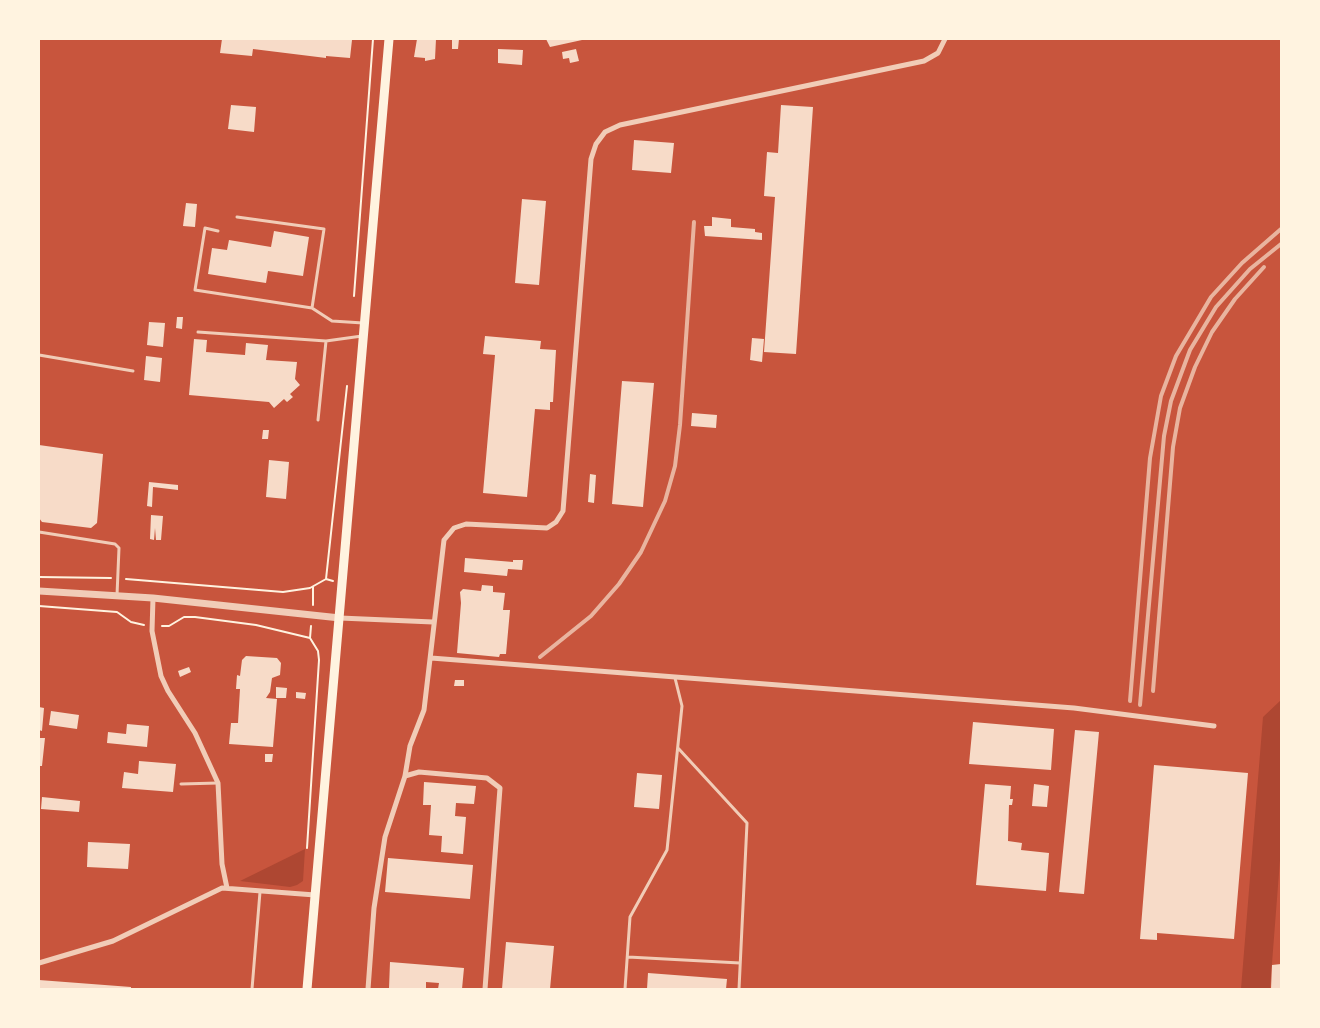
<!DOCTYPE html>
<style>
body{margin:0}
#map{position:relative;width:1320px;height:1028px;overflow:hidden;background:#c8553d;font-family:Montserrat,sans-serif}
canvas{display:block}
.frame{position:absolute;inset:0;border:40px solid #fff3e0;pointer-events:none}
</style>
<div id="map">
<canvas width="1320" height="1028"></canvas>
<div class="frame"></div>
</div>
<script>
const c = document.querySelector('canvas').getContext('2d');
c.lineJoin = 'round';
function fill(path, color) {
  c.fillStyle = color;
  c.fill(path, 'evenodd');
}
function poly(rows) {
  const path = new Path2D();
  for (const r of rows) {
    path.moveTo(r[0], r[1]);
    for (let i = 2; i < r.length; i += 2) path.lineTo(r[i], r[i + 1]);
  }
  return path;
}
function trace(path, color, width, dash) {
  c.strokeStyle = color;
  c.lineWidth = width;
  c.lineCap = dash ? 'butt' : 'round';
  c.setLineDash(dash || []);
  c.stroke(path);
}
fill(poly([
 [1281,700,1281,847,1270,989,1241,989,1263,717],
 [305,849,303,881,297,885,290,887,240,881]
]), '#ae4732');
fill(poly([
 [222,39,351,39,352,40,350,58,326,56,326,58,253,49,252,56,220,53],
 [417,39,436,39,435,59,425,61,425,58,414,57],
 [452,39,459,39,458,49,452,49],
 [546,39,582,39,582,40,550,47],
 [498,49,523,50,522,65,498,63],
 [576,49,579,61,570,63,569,58,563,59,562,52],
 [231,105,256,107,254,132,228,129],
 [781,105,813,107,796,354,764,352,775,197,764,196,767,152,778,153],
 [634,140,674,143,671,173,632,170],
 [522,199,546,201,539,285,515,283],
 [186,203,197,204,195,227,183,226],
 [712,217,731,219,731,227,755,229,755,232,762,233,762,240,705,236,704,226,712,226],
 [274,231,309,237,303,276,268,271,266,283,208,274,212,248,227,250,229,240,271,247],
 [177,317,183,317,182,329,176,328],
 [149,322,165,323,163,347,147,345],
 [485,336,541,341,540,349,556,350,553,402,550,402,550,410,535,409,527,497,483,493,495,355,483,354],
 [752,338,764,339,762,362,750,360],
 [194,339,207,340,206,352,245,355,246,343,268,345,266,360,297,362,295,379,300,385,290,394,293,397,287,402,284,399,274,408,269,402,189,395],
 [146,356,162,358,160,382,144,380],
 [622,381,654,383,643,507,612,504],
 [692,413,717,415,716,428,691,426],
 [263,430,269,430,268,439,262,439],
 [39,445,103,454,97,523,91,528,42,522,39,518],
 [269,460,289,462,286,499,266,497],
 [590,474,596,475,594,503,588,502],
 [149,482,178,485,178,490,153,487,152,507,147,506],
 [151,515,163,516,161,540,156,540,155,528,154,540,150,539],
 [465,558,513,562,513,560,523,560,522,570,508,569,507,576,464,572],
 [482,585,493,586,493,592,505,593,503,610,510,610,506,654,500,654,499,657,457,653,461,603,460,592,463,589,481,591],
 [246,656,277,658,281,663,280,675,272,678,270,692,266,698,277,699,273,747,229,744,231,723,238,723,240,689,236,689,237,675,240,676,242,660],
 [189,667,191,672,180,677,178,671],
 [455,680,464,680,464,686,454,686],
 [276,687,287,688,286,698,276,698],
 [296,692,306,693,305,699,296,698],
 [39,707,44,708,42,731,39,730],
 [51,711,79,715,77,729,49,725],
 [973,722,1054,729,1051,770,969,764],
 [127,724,149,726,147,747,107,743,108,732,126,734],
 [1075,730,1099,732,1084,894,1059,892],
 [39,738,45,738,42,766,39,766],
 [265,754,273,754,272,762,265,762],
 [139,761,176,764,173,792,122,788,124,772,138,774],
 [1154,765,1248,773,1234,939,1157,933,1157,940,1140,939],
 [637,773,662,775,659,809,634,807],
 [424,782,476,786,474,804,456,803,455,816,466,817,463,854,441,852,442,836,429,835,431,805,423,805],
 [985,784,1011,786,1010,799,1013,799,1012,805,1009,805,1008,841,1022,843,1021,850,1049,853,1046,891,976,885],
 [1034,784,1049,786,1047,807,1032,806],
 [42,797,80,801,79,812,41,809],
 [88,842,130,844,128,869,87,867],
 [388,858,473,865,470,899,385,892],
 [506,942,554,946,550,989,502,989],
 [390,962,464,968,462,989,438,989,439,983,426,982,426,989,389,989],
 [1281,964,1281,989,1271,989,1272,965],
 [648,973,727,979,726,989,647,989],
 [39,980,131,987,131,989,39,989]
]), '#f7dbc8');
trace(poly([
 [354,296,373,39],
 [39,577,111,578],
 [126,579,283,592,310,588,326,579,333,581],
 [326,579,347,386],
 [313,587,313,605],
 [39,606,117,612,131,622,144,625],
 [162,626,169,626,184,617,195,617,256,625,310,638],
 [307,848,319,660,318,651,310,638,311,626]
]), '#fff3e0', 2);
trace(poly([
 [237,217,324,229,312,308],
 [218,231,205,228,195,290,312,308,332,321,363,323],
 [198,332,326,341,362,336],
 [39,355,133,371],
 [318,420,326,341],
 [39,532,115,544,119,548,117,595],
 [678,748,747,823,739,989],
 [181,784,218,783],
 [628,957,740,963],
 [252,989,260,892],
 [625,989,630,917,667,850,682,706,675,678]
]), '#f1ccb7', 3);
trace(poly([
 [153,598,152,631,161,676,168,691,195,733,218,783,222,864,227,888],
 [340,618,433,622],
 [431,658,1074,708,1214,726],
 [405,776,419,772,487,778,500,788,485,989],
 [39,963,113,941,222,888,315,895],
 [368,989,374,908,385,837,405,776,410,746,424,710,444,540,454,528,466,524,547,528,556,522,563,511,591,159,596,144,605,132,620,125,924,61,938,53,945,39]
]), '#f1ccb7', 5);
trace(poly([
 [39,591,153,598,340,618]
]), '#f1ccb7', 7);
trace(poly([
 [307,989,389,39]
]), '#fff3e0', 9);
trace(poly([
 [540,657,591,616,619,584,641,552,665,501,675,466,680,425,694,222],
 [1153,691,1173,447,1180,408,1195,367,1212,332,1235,299,1264,267],
 [1130,701,1150,458,1161,396,1176,356,1211,297,1242,263,1281,229],
 [1140,705,1164,436,1171,401,1190,350,1216,307,1250,269,1281,244]
]), '#e9b49f', 4);
</script>
